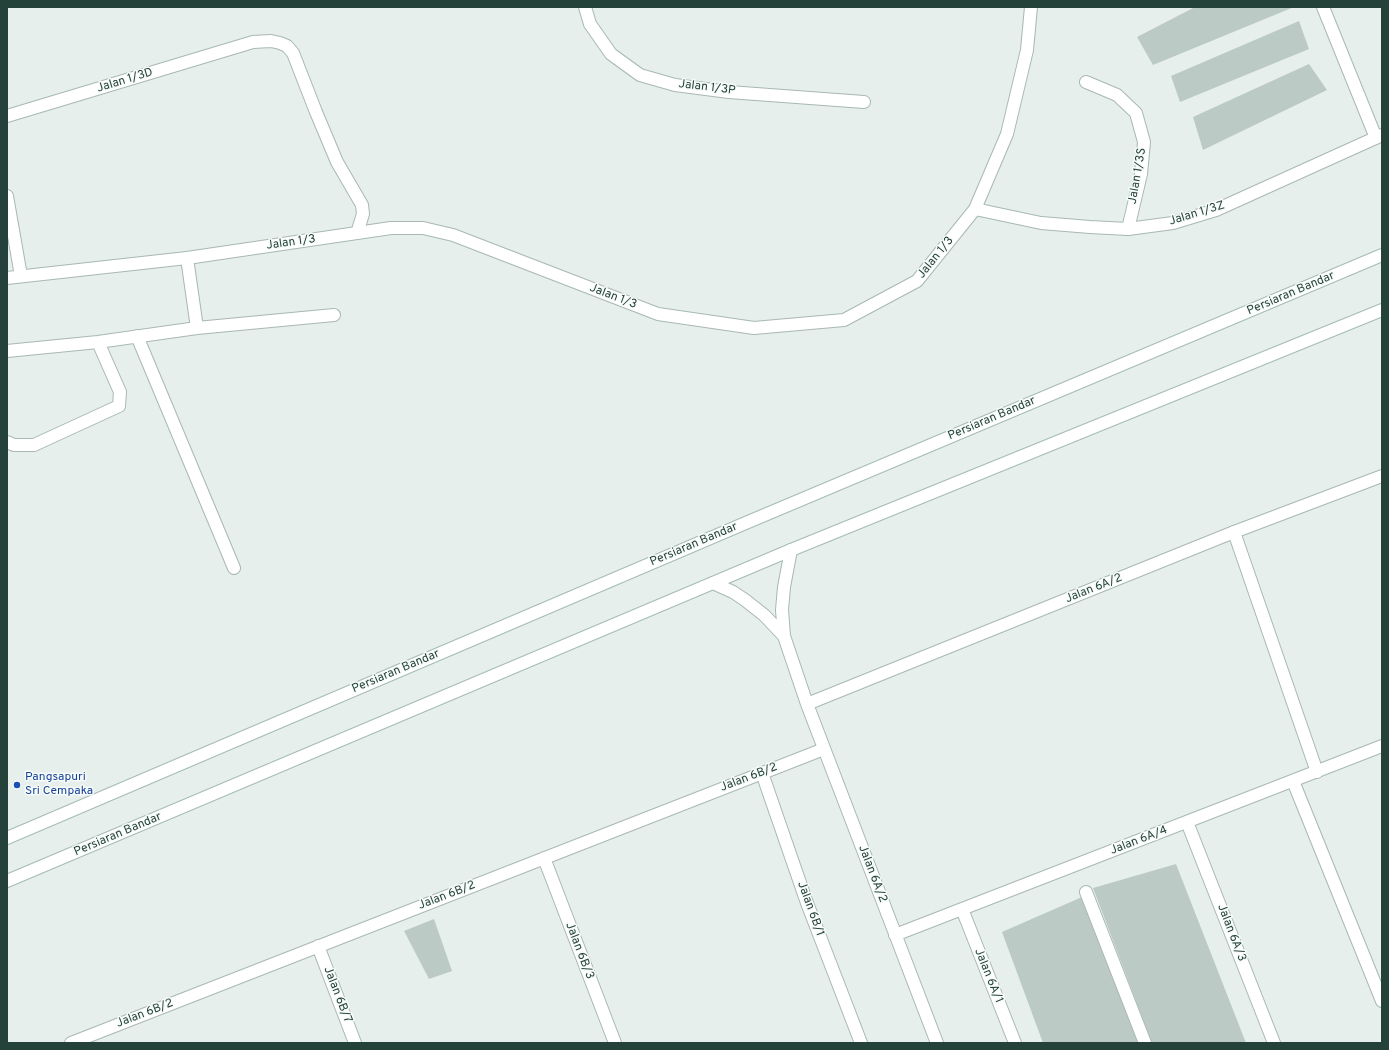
<!DOCTYPE html>
<style>
body{margin:0}
#map{position:relative;width:1389px;height:1050px;overflow:hidden;background:#e6efeb;font-family:Overpass,sans-serif}
canvas{display:block}
.frame{position:absolute;inset:0;border:8px solid #24423a;pointer-events:none}
</style>
<div id="map">
<canvas width="1389" height="1050"></canvas>
<div class="frame"></div>
</div>
<script>
const c = document.querySelector('canvas').getContext('2d');
c.lineJoin = 'round';
function fill(path, color) {
  c.fillStyle = color;
  c.fill(path, 'evenodd');
}
function poly(rows) {
  const path = new Path2D();
  for (const r of rows) {
    path.moveTo(r[0], r[1]);
    for (let i = 2; i < r.length; i += 2) path.lineTo(r[i], r[i + 1]);
  }
  return path;
}
function trace(path, color, width, dash) {
  c.strokeStyle = color;
  c.lineWidth = width;
  c.lineCap = dash ? 'butt' : 'round';
  c.setLineDash(dash || []);
  c.stroke(path);
}
function label(font, color, halo, rows, align = 'center') {
  c.font = font + ' Overpass,sans-serif';
  c.lineWidth = 3;
  c.setLineDash([]);
  c.textBaseline = 'middle';
  c.strokeStyle = halo;
  c.fillStyle = color;
  for (const [text, x, y, turn = 0] of rows) {
    c.save();
    c.translate(x, y);
    c.rotate((+turn || 0) * Math.PI / 180);
    c.textAlign = isNaN(turn) ? turn : align;
    if (halo) c.strokeText(text, 0, 0);
    c.fillText(text, 0, 0);
    c.restore();
  }
}
fill(poly([
 [1195,7,1294,7,1153,65,1137,37],
 [1299,21,1309,49,1180,102,1171,76],
 [1309,64,1327,90,1203,150,1193,117],
 [1176,864,1246,1043,1152,1043,1093,888],
 [1082,897,1138,1043,1043,1043,1002,932],
 [434,919,452,971,429,979,404,931]
]), '#bbcac4');
const service = poly([
 [1086,82,1117,95,1136,113,1144,142,1141,174,1128,229],
 [197,328,334,315],
 [137,336,234,568],
 [7,351,98,342,197,328,187,258],
 [7,442,14,445,34,445,119,406,120,392,98,342],
 [1234,532,1317,772],
 [1293,781,1382,1001],
 [1086,892,1145,1043]
]);
const minor = poly([
 [585,7,590,24,611,54,640,75,675,85,729,92,864,102],
 [1323,7,1376,138],
 [7,116,253,42,271,41,280,43,287,46,293,53,316,112,337,162,362,205,363,214,357,233],
 [7,196,21,276],
 [975,209,1041,223,1090,227,1128,229,1173,223,1216,210,1382,135],
 [7,278,187,258,391,228,423,228,453,235,658,314,754,328,844,320,917,281,975,209,1007,134,1027,50,1031,7],
 [791,550,784,587,782,610,784,636,807,704,937,1043],
 [713,583,733,592,745,600,764,615,784,636],
 [807,704,1234,532,1382,476],
 [762,773,807,903,861,1043],
 [1187,822,1274,1043],
 [544,858,615,1043],
 [962,909,1015,1043],
 [895,935,1382,746],
 [318,946,355,1043],
 [71,1043,824,749]
]);
const secondary = poly([
 [7,838,748,522,1382,255],
 [7,881,791,550,1382,310]
]);
trace(service, '#a8b8b2', 14);
trace(minor, '#a8b8b2', 14);
trace(secondary, '#a4bbb3', 14);
trace(service, '#fff', 12);
trace(minor, '#fff', 12);
trace(secondary, '#fff', 12);
for (const [x, y, r, color] of [
 [17,785,4,"#1a4fb4"]
]) {
  const dot = new Path2D();
  dot.arc(x, y, r, 0, 2 * Math.PI);
  c.fillStyle = color;
  c.fill(dot);
  trace(dot, '#f7fbf9', 1.5);
}
label('12px', '#24423a', '#f7fbf9', [
 ["Jalan 1/3D",125,81,-17],
 ["Jalan 1/3P",707,88,7],
 ["Jalan 1/3S",1138,176,-80],
 ["Jalan 1/3Z",1197,214,-17],
 ["Jalan 1/3",291,243,-8],
 ["Jalan 1/3",936,258,-51],
 ["Persiaran Bandar",1291,294,-23],
 ["Jalan 1/3",613,297,21],
 ["Persiaran Bandar",992,419,-23],
 ["Persiaran Bandar",694,545,-23],
 ["Jalan 6A/2",1094,589,-22],
 ["Persiaran Bandar",396,672,-23],
 ["Jalan 6B/2",749,778,-21],
 ["Persiaran Bandar",118,835,-23],
 ["Jalan 6A/4",1139,841,-21],
 ["Jalan 6A/2",872,874,69],
 ["Jalan 6B/2",447,896,-21],
 ["Jalan 6B/1",810,909,70],
 ["Jalan 6A/3",1231,933,69],
 ["Jalan 6B/3",579,951,69],
 ["Jalan 6A/1",988,976,68],
 ["Jalan 6B/7",337,995,69],
 ["Jalan 6B/2",145,1014,-21]
]);
label('12px', '#164399', '#f7fbf9', [
 ["Pangsapuri",25,778],
 ["Sri Cempaka",25,792]
], 'left');
</script>
